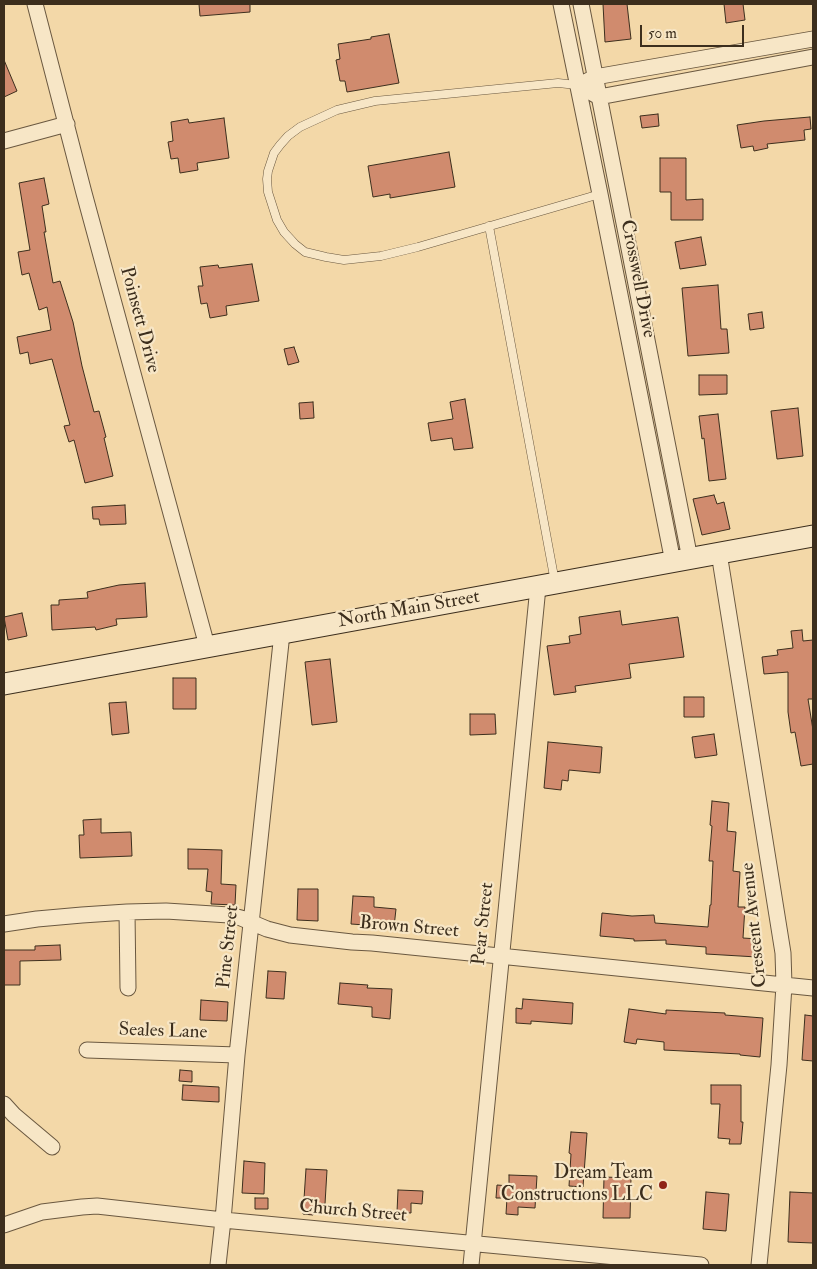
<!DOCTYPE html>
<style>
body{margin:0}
#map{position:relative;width:817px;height:1269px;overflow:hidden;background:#f3d8a8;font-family:"IM FELL Double Pica",serif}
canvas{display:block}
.frame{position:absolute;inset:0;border:5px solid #3c2e1d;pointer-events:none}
.scale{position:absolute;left:640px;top:25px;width:104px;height:22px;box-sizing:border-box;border:2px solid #3c2e1d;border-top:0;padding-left:6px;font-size:15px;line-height:18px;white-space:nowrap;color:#3c2e1d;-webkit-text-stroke:4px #f7e6c6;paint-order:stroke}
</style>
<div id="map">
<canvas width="817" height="1269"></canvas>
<div class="frame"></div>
<div class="scale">50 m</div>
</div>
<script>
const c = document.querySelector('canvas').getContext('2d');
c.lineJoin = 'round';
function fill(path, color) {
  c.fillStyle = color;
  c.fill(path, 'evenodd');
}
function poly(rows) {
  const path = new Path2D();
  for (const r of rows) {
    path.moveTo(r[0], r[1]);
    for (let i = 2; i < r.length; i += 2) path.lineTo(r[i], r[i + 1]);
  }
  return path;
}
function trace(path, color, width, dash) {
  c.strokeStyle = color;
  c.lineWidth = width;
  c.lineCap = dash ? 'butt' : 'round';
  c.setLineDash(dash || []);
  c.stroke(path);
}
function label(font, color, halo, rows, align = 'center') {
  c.font = font + ' "IM FELL Double Pica",serif';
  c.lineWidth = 4.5;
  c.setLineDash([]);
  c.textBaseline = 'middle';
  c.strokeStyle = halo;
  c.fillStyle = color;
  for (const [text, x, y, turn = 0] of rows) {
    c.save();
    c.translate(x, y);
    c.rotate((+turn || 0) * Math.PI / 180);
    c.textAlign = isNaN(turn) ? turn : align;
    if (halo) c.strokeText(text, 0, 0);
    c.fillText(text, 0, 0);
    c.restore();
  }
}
const building = poly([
 [199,4,250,4,250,12,200,16,199,4],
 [603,4,627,4,631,39,605,42,603,4],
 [724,4,743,4,745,20,726,23,724,4],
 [389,34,399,83,347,92,345,81,340,81,336,60,340,59,338,44,371,39,371,37,389,34],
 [4,60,17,91,4,97,4,60],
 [658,114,659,126,642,128,640,116,658,114],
 [810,117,811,129,804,130,805,140,767,144,768,148,754,151,753,146,741,148,737,125,764,121,810,117],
 [224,118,229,158,197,163,198,170,180,173,178,158,171,159,168,142,173,141,171,122,188,119,189,123,224,118],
 [449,152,455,187,390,198,390,194,373,197,368,166,449,152],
 [660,158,686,158,686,200,703,199,703,220,671,220,671,192,660,192,660,158],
 [44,178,49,204,42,206,46,232,44,232,53,283,60,281,73,322,82,366,94,412,99,411,106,437,104,438,113,476,85,483,74,440,69,442,64,426,70,425,52,359,30,364,28,352,20,354,17,337,51,330,47,307,39,310,29,273,22,275,18,252,30,250,19,183,44,178],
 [701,237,706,265,680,269,675,242,701,237],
 [252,264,259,301,226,306,227,315,210,318,207,303,201,304,198,286,203,286,200,267,218,265,219,268,252,264],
 [718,285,721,329,727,329,729,353,688,356,682,288,718,285],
 [762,312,764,328,750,330,748,314,762,312],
 [294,347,299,362,288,365,284,349,294,347],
 [699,375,727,375,727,394,699,395,699,375],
 [465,399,473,448,454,450,452,438,431,441,428,423,453,419,450,402,465,399],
 [313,402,314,418,300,419,299,403,313,402],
 [798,408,803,456,777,459,771,411,798,408],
 [718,414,726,479,709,481,704,438,702,439,699,416,718,414],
 [714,495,717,504,724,502,730,529,702,535,693,499,714,495],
 [125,505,126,524,100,525,99,519,93,519,92,507,125,505],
 [145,583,147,617,116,619,117,625,96,630,95,627,52,630,51,605,59,605,59,600,88,598,87,592,119,585,145,583],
 [620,611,622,625,678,617,684,657,629,664,631,678,575,686,576,692,554,695,547,646,570,643,569,636,581,634,579,617,620,611],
 [22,613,27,636,8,640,4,617,22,613],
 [802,630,803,641,813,640,813,699,808,699,813,730,813,764,801,766,795,732,791,733,788,712,788,672,764,674,762,657,778,655,777,650,793,648,791,631,802,630],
 [330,659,337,722,312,725,305,662,330,659],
 [173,678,196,678,196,709,173,709,173,678],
 [684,697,704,697,704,717,684,717,684,697],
 [126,702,129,733,112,735,109,703,126,702],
 [470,714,495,714,496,734,470,735,470,714],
 [714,734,717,755,695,758,692,737,714,734],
 [548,742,602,747,600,773,569,770,568,781,562,780,561,790,544,788,548,742],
 [712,801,729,803,727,831,736,832,733,871,740,872,738,907,745,907,743,938,758,939,757,957,706,954,706,947,666,944,666,940,634,941,634,939,600,936,602,913,632,916,654,915,655,923,708,927,710,905,711,905,713,861,709,861,712,826,710,825,712,801],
 [101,819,101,833,131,832,132,856,80,858,79,835,84,835,83,820,101,819],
 [188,849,222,850,221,884,236,885,235,905,211,904,212,892,206,891,208,869,188,869,188,849],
 [298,889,318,889,318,921,297,920,298,889],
 [353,896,374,897,374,907,396,909,394,927,351,924,353,896],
 [60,945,61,960,20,961,20,985,4,985,4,950,35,950,35,946,60,945],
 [268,971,286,972,284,999,266,998,268,971],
 [340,983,368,985,367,988,392,989,390,1019,372,1017,372,1007,338,1004,340,983],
 [523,999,573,1003,572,1024,531,1021,531,1024,516,1023,516,1008,522,1009,523,999],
 [201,1000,228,1002,227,1021,200,1020,201,1000],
 [629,1009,666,1014,666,1010,725,1013,725,1015,763,1018,760,1057,740,1055,740,1054,664,1050,664,1042,637,1039,636,1044,624,1042,629,1009],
 [805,1015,813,1016,813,1061,802,1060,805,1015],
 [180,1070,192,1071,192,1082,179,1081,180,1070],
 [183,1085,219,1087,219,1102,182,1100,183,1085],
 [711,1085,741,1085,741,1122,743,1122,741,1144,729,1144,730,1139,718,1138,720,1104,711,1104,711,1085],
 [571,1132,587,1133,583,1187,569,1186,571,1154,569,1153,571,1132],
 [244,1161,265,1163,264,1194,242,1193,244,1161],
 [306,1169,327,1170,325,1204,314,1203,313,1215,303,1214,306,1169],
 [509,1175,537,1176,535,1208,518,1207,518,1215,506,1214,507,1198,496,1198,497,1185,509,1186,509,1175],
 [604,1177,631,1178,630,1218,603,1218,604,1177],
 [398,1190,423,1191,422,1204,411,1203,411,1213,397,1212,398,1190],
 [706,1192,729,1194,726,1231,703,1229,706,1192],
 [790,1192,813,1193,813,1243,788,1242,790,1192],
 [255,1198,268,1198,268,1209,255,1209,255,1198]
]);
fill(building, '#d08b6e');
trace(building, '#3c2e1d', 1);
const lane = poly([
 [577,85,558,83,375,101,337,110,300,127,288,136,280,145,274,153,268,171,267,179,268,192,277,220,284,232,295,244,305,252,326,257,344,260,381,256,418,247,600,194],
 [489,226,555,582]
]);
const street = poly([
 [35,4,84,193,207,646],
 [561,4,600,194,673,562],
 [581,4,690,559],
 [585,82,595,77,813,39],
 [592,93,599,97,813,57],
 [4,141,67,124],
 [719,553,783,953,784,985,779,1065,759,1265],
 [127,912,128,988],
 [4,924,37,919,82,915,127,912,166,911,229,915,241,918,267,929,290,935,352,942,372,943,813,988],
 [87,1050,237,1055],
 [4,1104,14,1115,52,1147],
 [4,1225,42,1212,82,1207,97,1206,223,1220,701,1265],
 [218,1265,223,1220,237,1055,282,633],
 [471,1265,538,587]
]);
const secondary = poly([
 [4,684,813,536]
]);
trace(lane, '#6a5840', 9);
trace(street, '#6a5840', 17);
trace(secondary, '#3c2e1d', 23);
trace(lane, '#f7e6c6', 8);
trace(street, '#f7e6c6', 15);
trace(secondary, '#f7e6c6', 21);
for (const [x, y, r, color] of [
 [663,1185,5,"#8f2418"]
]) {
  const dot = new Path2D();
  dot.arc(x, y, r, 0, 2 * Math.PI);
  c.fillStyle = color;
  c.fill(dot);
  trace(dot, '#f7e6c6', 2);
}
label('19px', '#3c2e1d', '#f7e6c6', [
 ["Crosswell Drive",637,279,79],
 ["Poinsett Drive",139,320,75],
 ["North Main Street",409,610,-10],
 ["Pear Street",484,924,-84],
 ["Crescent Avenue",755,925,-96],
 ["Brown Street",409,928,5],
 ["Pine Street",229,947,-84],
 ["Seales Lane",163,1032,2],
 ["Church Street",353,1212,5]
]);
label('19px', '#3c2e1d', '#f7e6c6', [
 ["Dream Team",653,1174],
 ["Constructions LLC",653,1196]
], 'right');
</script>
